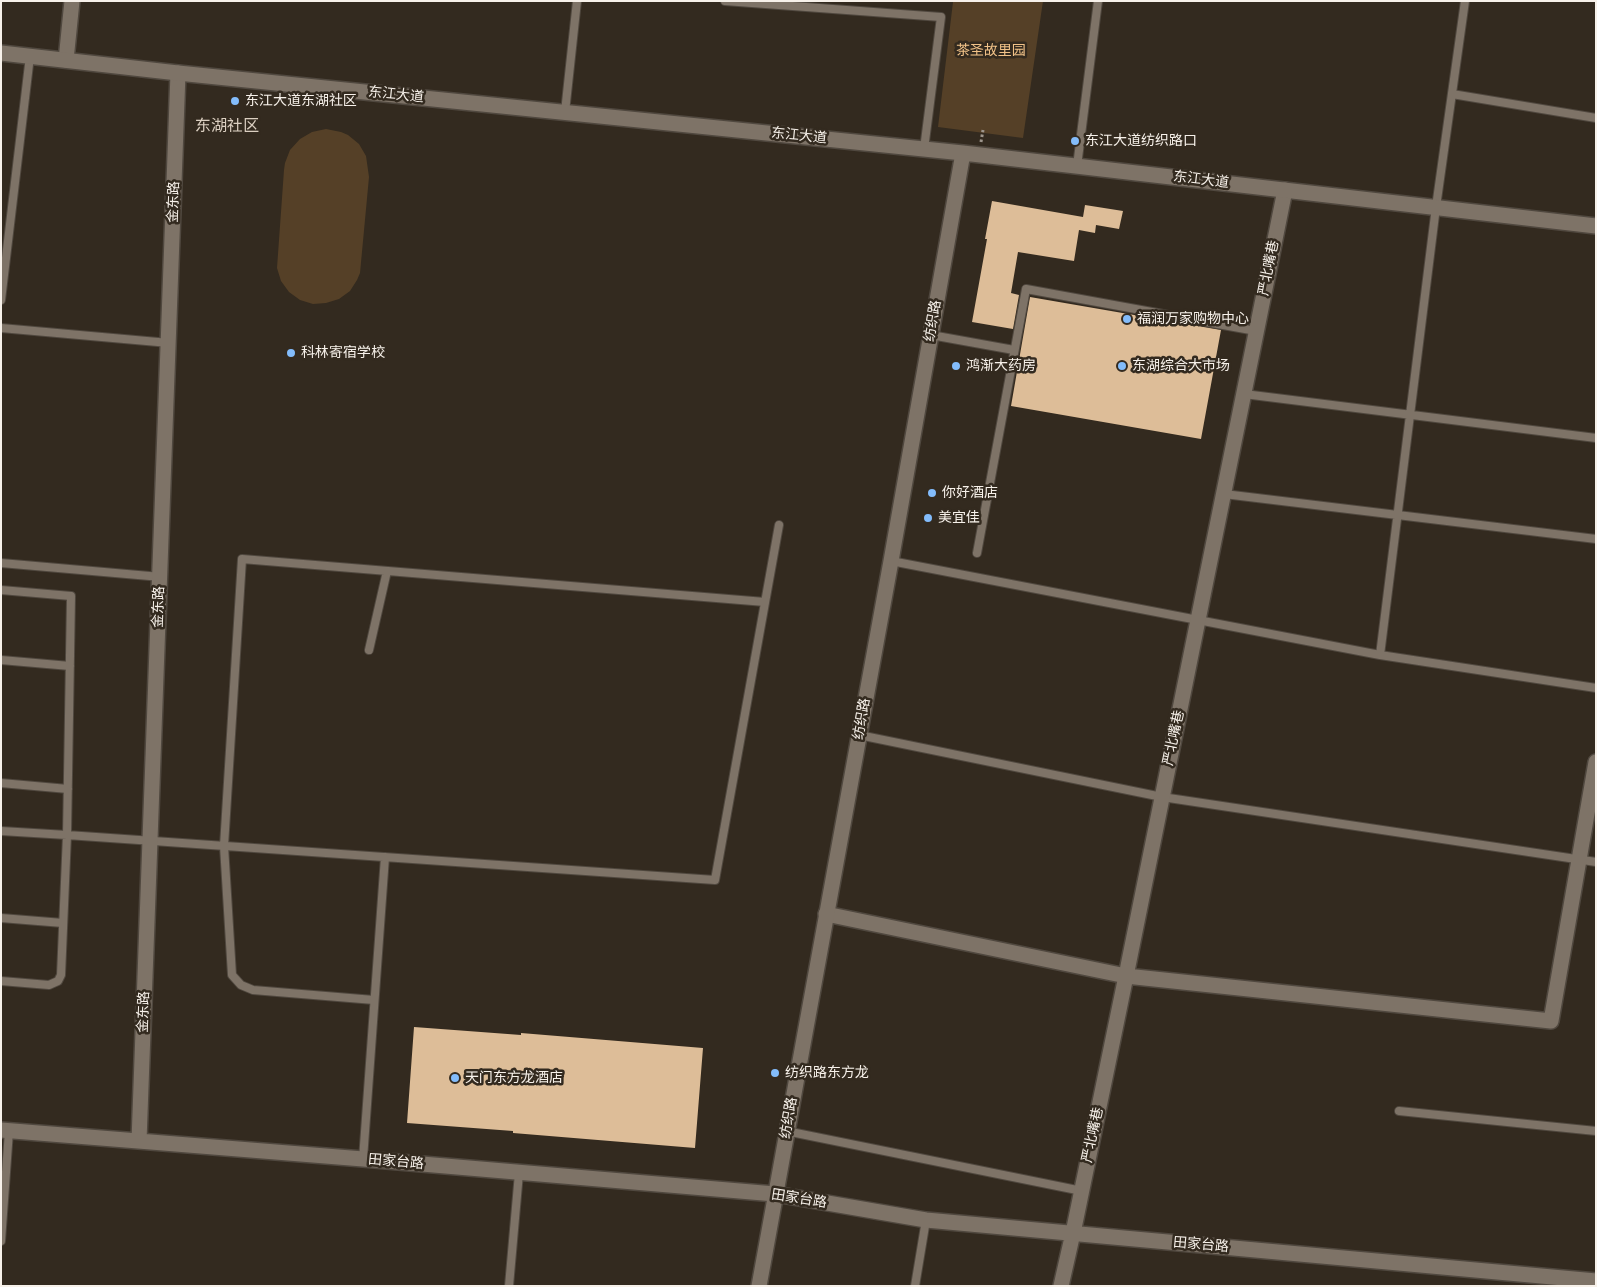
<!DOCTYPE html>
<meta charset="utf-8">
<style>
body{margin:0}
#map{position:relative;width:1597px;height:1287px;overflow:hidden;background:#332a1f;font-family:Arial,sans-serif}
canvas{display:block}
.frame{position:absolute;inset:0;border:2px solid #f7f1ea;pointer-events:none}
</style>
<div id="map">
<canvas width="1597" height="1287"></canvas>
<div class="frame"></div>
</div>
<script>
const c = document.querySelector('canvas').getContext('2d');
c.lineJoin = 'round';
function fill(path, color) {
  c.fillStyle = color;
  c.fill(path, 'evenodd');
}
function poly(rows) {
  const path = new Path2D();
  for (const r of rows) {
    path.moveTo(r[0], r[1]);
    for (let i = 2; i < r.length; i += 2) path.lineTo(r[i], r[i + 1]);
  }
  return path;
}
function trace(path, color, width, dash) {
  c.strokeStyle = color;
  c.lineWidth = width;
  c.lineCap = dash ? 'butt' : 'round';
  c.setLineDash(dash || []);
  c.stroke(path);
}
function label(font, color, halo, rows, align = 'center') {
  c.font = font + ' Arial,"Noto Sans SC",sans-serif';
  c.lineWidth = 5;
  c.setLineDash([]);
  c.textBaseline = 'middle';
  c.strokeStyle = halo;
  c.fillStyle = color;
  for (const [text, x, y, turn = 0] of rows) {
    c.save();
    c.translate(x, y);
    c.rotate((+turn || 0) * Math.PI / 180);
    c.textAlign = isNaN(turn) ? turn : align;
    if (halo) c.strokeText(text, 0, 0);
    c.fillText(text, 0, 0);
    c.restore();
  }
}
fill(poly([
 [950,1,1043,1,1023,138,938,127,953,2],
 [326,129,341,132,348,135,359,144,366,156,369,177,360,273,357,280,350,291,339,299,326,303,313,304,300,300,289,292,281,281,277,268,284,170,285,163,290,150,300,139,312,132]
]), '#554027');
fill(poly([
 [992,201,1083,217,1085,205,1123,211,1119,229,1096,225,1095,233,1079,230,1074,261,1018,252,1011,293,1019,295,1013,329,972,322,987,239,985,239],
 [1030,297,1221,330,1201,439,1011,406],
 [414,1027,521,1035,521,1033,703,1048,695,1148,513,1133,513,1131,407,1123]
]), '#ddbd98');
const service = poly([
 [725,1,941,17,924,149],
 [1452,94,1596,118],
 [565,112,577,1],
 [1077,166,1098,1],
 [1,300,30,56],
 [1,328,169,343],
 [931,335,1014,350],
 [1244,394,1596,438],
 [1224,494,1596,539],
 [977,553,1026,289,1256,331],
 [891,561,1380,655,1436,207,1465,1],
 [1,563,161,577],
 [1,590,71,596,67,835,715,880,779,525],
 [369,650,387,571],
 [1380,655,1596,688],
 [1,660,70,666],
 [859,735,1162,797,1596,862],
 [1,783,68,789],
 [1,831,67,835,61,975,58,981,49,985,1,981],
 [1,918,63,923],
 [374,1000,253,990,241,985,232,975,224,846,242,559,765,602],
 [1399,1111,1596,1131],
 [786,1131,1082,1191],
 [363,1159,385,857],
 [1,1241,9,1131],
 [509,1286,519,1173],
 [915,1286,926,1220]
]);
const minor = poly([
 [66,60,72,1],
 [826,914,1126,976,1551,1021,1596,762],
 [1,1130,363,1159,775,1194,926,1220,1596,1281],
 [139,1141,178,73],
 [1061,1286,1073,1233,1126,976,1285,190]
]);
const tertiary = poly([
 [1,53,178,73,963,153,1596,226],
 [759,1286,891,561,963,153]
]);
trace(service, '#50483f', 10);
trace(minor, '#50483f', 18);
trace(tertiary, '#50483f', 18);
trace(poly([
 [981,142,983,130]
]), '#9e968d', 3, [2.5, 2.5]);
trace(service, '#7e7367', 8);
trace(minor, '#7e7367', 15);
trace(tertiary, '#7e7367', 15);
for (const [x, y, r, color] of [
 [235,101,5,"#83bcfb"],
 [1075,141,5,"#83bcfb"],
 [1127,319,5,"#83bcfb"],
 [291,353,5,"#83bcfb"],
 [956,366,5,"#83bcfb"],
 [1122,366,5,"#83bcfb"],
 [932,493,5,"#83bcfb"],
 [928,518,5,"#83bcfb"],
 [775,1073,5,"#83bcfb"],
 [455,1078,5,"#83bcfb"]
]) {
  const dot = new Path2D();
  dot.arc(x, y, r, 0, 2 * Math.PI);
  c.fillStyle = color;
  c.fill(dot);
  trace(dot, '#332a1f', 2);
}
label('14px', '#f1c288', '#332a1f', [
 ["茶圣故里园",991,51]
]);
label('14px', '#f7f1ea', '#332a1f', [
 ["东江大道",396,95,6],
 ["东江大道",799,136,6],
 ["东江大道",1201,180,7],
 ["金东路",174,202,-88],
 ["严北嘴巷",1269,268,-79],
 ["纺织路",933,321,-80],
 ["金东路",159,607,-88],
 ["纺织路",862,719,-80],
 ["严北嘴巷",1174,738,-78],
 ["金东路",144,1012,-88],
 ["纺织路",789,1118,-80],
 ["严北嘴巷",1093,1135,-78],
 ["田家台路",396,1162,5],
 ["田家台路",799,1199,9],
 ["田家台路",1201,1245,5]
]);
label('14px', '#f7f1ea', '#332a1f', [
 ["东江大道东湖社区",245,101],
 ["东江大道纺织路口",1085,141],
 ["福润万家购物中心",1137,319],
 ["科林寄宿学校",301,353],
 ["鸿渐大药房",966,366],
 ["东湖综合大市场",1132,366],
 ["你好酒店",942,493],
 ["美宜佳",938,518],
 ["纺织路东方龙",785,1073],
 ["天门东方龙酒店",465,1078]
], 'left');
label('16px', '#dbcfc1', '#332a1f', [
 ["东湖社区",227,127]
]);
</script>
